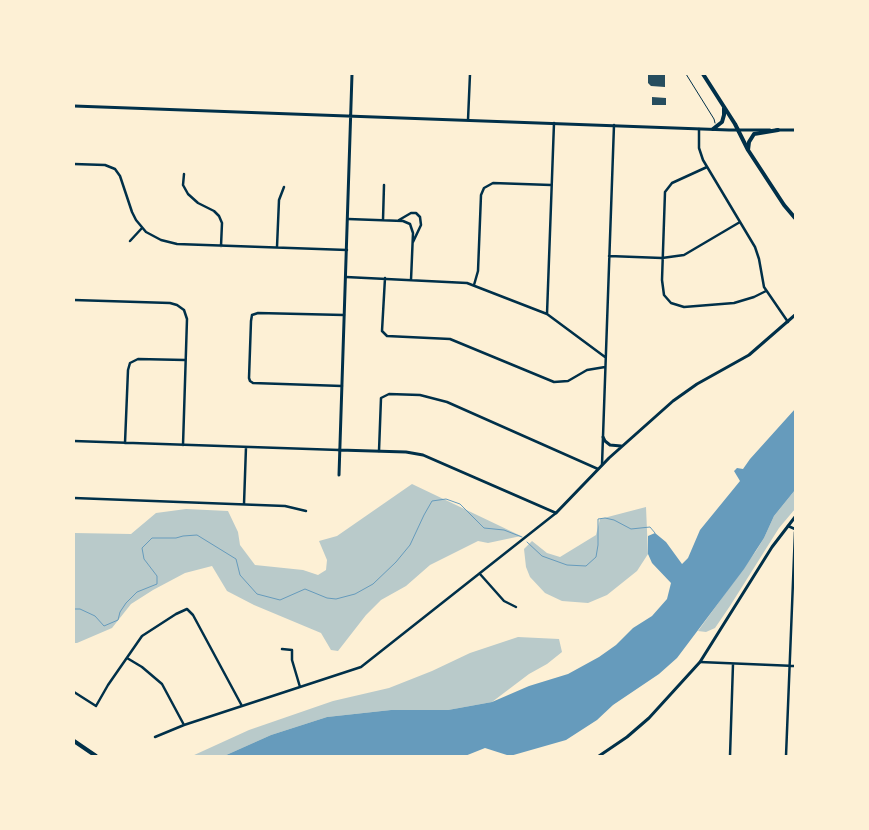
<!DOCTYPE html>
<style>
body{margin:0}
#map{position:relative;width:869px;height:830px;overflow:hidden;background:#fdf0d5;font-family:Lato,sans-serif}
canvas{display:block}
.frame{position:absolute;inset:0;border:75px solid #fdf0d5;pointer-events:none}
</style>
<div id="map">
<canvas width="869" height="830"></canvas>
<div class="frame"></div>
</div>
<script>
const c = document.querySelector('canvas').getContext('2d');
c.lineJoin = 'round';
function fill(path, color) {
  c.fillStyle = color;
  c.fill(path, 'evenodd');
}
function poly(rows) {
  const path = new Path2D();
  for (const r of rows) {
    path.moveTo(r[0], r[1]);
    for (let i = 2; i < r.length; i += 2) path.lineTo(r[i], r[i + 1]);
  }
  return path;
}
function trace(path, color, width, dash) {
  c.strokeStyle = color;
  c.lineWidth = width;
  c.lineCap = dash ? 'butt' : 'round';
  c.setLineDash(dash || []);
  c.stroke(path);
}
fill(poly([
 [412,484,521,536,488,543,478,541,430,565,406,586,381,600,366,615,338,651,331,650,321,633,254,605,227,591,212,566,185,573,153,590,131,604,112,628,77,643,74,643,74,533,131,534,156,513,186,509,228,511,238,532,240,545,255,565,303,570,318,575,326,570,327,560,319,541,337,536],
 [795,490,795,509,779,528,730,606,715,628,706,632,698,631,756,551,764,538,774,516],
 [646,507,648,554,637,571,607,595,588,603,562,601,545,593,530,577,526,567,524,549,532,541,547,553,560,557,596,535,600,519],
 [518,637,559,639,562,652,547,664,529,674,492,702,448,710,391,710,327,717,271,735,224,756,192,756,249,730,333,701,389,688,432,671,470,653]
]), '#b9caca');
fill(poly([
 [795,409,795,490,774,516,764,538,744,569,677,658,659,674,613,705,597,720,566,740,510,756,485,748,465,756,224,756,271,735,327,717,391,710,448,710,492,702,529,686,568,674,599,657,616,645,633,628,652,616,667,599,671,583,652,563,648,554,648,536,655,533,666,542,682,564,688,558,700,530,740,481,734,471,737,468,743,469,750,459]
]), '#669bbc');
trace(poly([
 [527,542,542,556,567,565,586,566,596,557,598,545,598,519,605,518,614,520,631,529,650,527,655,533],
 [74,609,80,609,95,616,104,626,118,620,120,612,126,603,137,592,157,584,157,576,144,559,142,548,152,538,176,538,183,536,197,535,236,559,240,575,257,594,280,600,305,589,327,598,336,599,355,594,373,584,396,562,410,545,424,515,432,501,446,499,460,504,484,528,504,530,522,537]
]), '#669bbc', 1);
fill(poly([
 [648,74,665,74,665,87,651,86,648,83],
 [652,97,666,98,666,105,652,105]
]), '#264d5e');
trace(poly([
 [686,74,714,119,715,123]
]), '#003049', 1);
trace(poly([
 [468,120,470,74],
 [699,129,699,148,703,160,755,247,759,259,764,287,788,322],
 [74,164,105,165,115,169,120,176,132,212,136,220,146,232,161,240,177,244,347,250],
 [707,167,672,183,665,192,662,280,664,295,671,303,684,307,734,303,754,297,766,291],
 [184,174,183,185,188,194,198,203,214,211,219,216,222,223,221,246],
 [348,219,403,221,410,224,413,233,411,280],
 [383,220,384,185],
 [399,220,411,213,416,213,420,217,421,225,413,242],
 [130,241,142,228],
 [277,247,279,200,284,187],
 [609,256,662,258,684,255,740,222],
 [346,277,467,283,547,314,605,357],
 [385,278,382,331,387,336,450,339,554,382,568,381,587,370,605,367],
 [474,285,478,271,481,195,484,188,493,183,551,185],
 [74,300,170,303,177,305,184,310,187,319,183,445],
 [547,314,554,123],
 [342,386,253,383,250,381,249,378,251,321,252,315,258,313,344,315],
 [74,441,339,450],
 [125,443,128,370,130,363,138,359,185,360],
 [379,451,381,398,389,394,420,395,447,402,598,469],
 [602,465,614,125],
 [74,498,285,506,306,511],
 [244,504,246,447],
 [788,526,795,529],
 [480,574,504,601,516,607],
 [282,649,292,650,292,660,300,687],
 [127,658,142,667,162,684,184,725],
 [700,662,795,666],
 [74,692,96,706,108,685,142,636,176,614,187,609,193,615,242,706],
 [155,737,184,725,361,667,556,513],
 [730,756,733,664],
 [786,756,795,532]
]), '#003049', 2.5);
trace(poly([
 [74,106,729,130,770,130],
 [776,130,795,130],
 [603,437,605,441,610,445,621,446],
 [339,450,406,452,423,455,556,513,609,458,673,401,697,384,749,355,795,315],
 [339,475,352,74],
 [599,756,627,737,649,718,700,662,772,547,795,517]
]), '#003049', 3);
trace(poly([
 [703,74,735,124,748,150,784,205,795,218],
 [713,129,722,122,724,115,724,108],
 [748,150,749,142,754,134,778,130],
 [74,741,96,756]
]), '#003049', 4);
</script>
